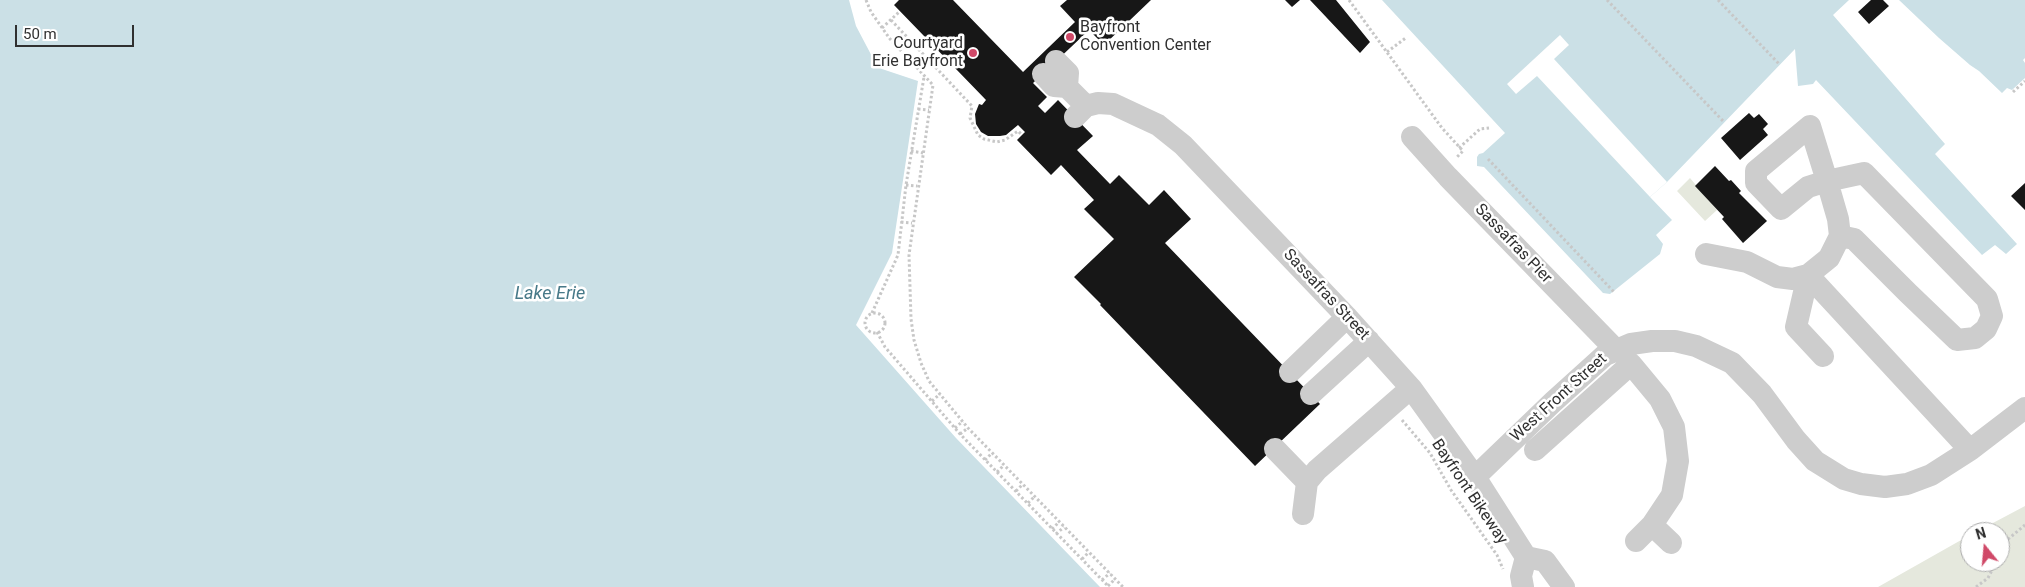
<!DOCTYPE html>
<style>
body{margin:0}
#map{position:relative;width:2025px;height:587px;overflow:hidden;background:#fff;font-family:Roboto,sans-serif}
canvas{display:block}
.north{position:absolute;left:1960px;top:522px;width:50px;height:50px;box-sizing:border-box;background:#fff;border:1px solid #acacac;border-radius:50%;rotate:343deg;font-size:14px;font-weight:700;line-height:20px;text-align:center;color:#303030}
.north::after{content:'';display:block;margin:auto;width:18px;height:22px;background:#d04968;clip-path:polygon(50% 0,100% 100%,50% 72%,0 100%)}
.scale{position:absolute;left:15px;top:25px;width:119px;height:22px;box-sizing:border-box;border:2px solid #303030;border-top:0;padding-left:6px;font-size:15px;line-height:18px;white-space:nowrap;color:#303030;-webkit-text-stroke:4px #fff;paint-order:stroke}
</style>
<div id="map">
<canvas width="2025" height="587"></canvas>
<div class="north">N</div>
<div class="scale">50 m</div>
</div>
<script>
const c = document.querySelector('canvas').getContext('2d');
c.lineJoin = 'round';
function fill(path, color) {
  c.fillStyle = color;
  c.fill(path, 'evenodd');
}
function poly(rows) {
  const path = new Path2D();
  for (const r of rows) {
    if (r.length === 3) {
      path.moveTo(r[0] + r[2], r[1]);
      path.arc(r[0], r[1], r[2], 0, 2 * Math.PI);
      continue;
    }
    path.moveTo(r[0], r[1]);
    for (let i = 2; i < r.length; i += 2) path.lineTo(r[i], r[i + 1]);
  }
  return path;
}
function trace(path, color, width, dash) {
  c.strokeStyle = color;
  c.lineWidth = width;
  c.lineCap = dash ? 'butt' : 'round';
  c.setLineDash(dash || []);
  c.stroke(path);
}
function label(font, color, halo, rows, align = 'center') {
  c.font = font + ' Roboto,sans-serif';
  c.lineWidth = 5;
  c.setLineDash([]);
  c.textBaseline = 'middle';
  c.strokeStyle = halo;
  c.fillStyle = color;
  for (const [text, x, y, turn = 0] of rows) {
    c.save();
    c.translate(x, y);
    c.rotate((+turn || 0) * Math.PI / 180);
    c.textAlign = isNaN(turn) ? turn : align;
    if (halo) c.strokeText(text, 0, 0);
    c.fillText(text, 0, 0);
    c.restore();
  }
}
fill(poly([
 [1690,178,1717,210,1705,221,1677,191],
 [2025,506,2025,587,1878,587,1970,535,1970,562,2000,562,2000,532,1976,532]
]), '#e5e8dd');
fill(poly([
 [0,0,849,0,856,26,876,64,882,69,918,81,892,253,856,325,956,438,1100,587,0,587],
 [1382,0,1849,0,1833,15,1945,144,1935,154,2017,244,2006,254,1995,245,1982,255,1816,80,1813,84,1798,86,1795,49,1667,182,1650,197,1672,220,1656,235,1663,244,1660,254,1610,294,1603,293,1484,167,1477,166,1477,157,1479,154,1483,153,1505,133],
 [1899,0,2025,0,2025,58,2023,60,2025,63,2025,78,2012,90,2007,88,2002,93,1979,71,1970,65,1939,38]
]), '#cbe0e6');
fill(poly([
 [1560,35,1569,45,1554,59,1667,182,1650,197,1537,76,1516,94,1507,84]
]), '#fff');
fill(poly([
 [899,0,953,0,1023,72,1075,22,1060,6,1067,0,1151,0,1104,45,1089,30,1033,83,1047,97,1038,106,1045,113,1058,100,1093,136,1077,150,1110,184,1119,175,1149,205,1164,190,1191,219,1165,243,1320,404,1255,466,1100,305,1101,304,1074,277,1114,239,1084,209,1094,200,1061,165,1051,175,1017,140,1025,132,1018,125,1006,135,1000,136,988,136,981,132,976,124,975,114,979,104,982,105,986,100,894,5],
 [1285,0,1300,0,1292,7],
 [1310,0,1336,0,1370,42,1360,53],
 [1871,0,1883,0,1889,6,1869,24,1858,12],
 [1749,113,1754,118,1759,114,1768,124,1763,129,1768,135,1740,160,1721,138],
 [1715,166,1729,181,1731,180,1741,191,1739,193,1767,221,1743,243,1722,219,1724,217,1695,186],
 [2025,183,2025,210,2011,196]
]), '#171717');
trace(poly([
 [866,0,871,12,890,39,933,85,909,255,911,319,914,340,921,363,929,381,968,428,1123,587],
 [1349,0,1442,128,1463,151,1456,158],
 [1607,0,1724,122],
 [1718,0,1780,65],
 [891,20,972,106,970,118,978,135,984,139,997,142,1005,140,1018,131,1022,135],
 [882,28,899,12],
 [1387,52,1407,37],
 [2013,92,2025,81],
 [918,109,929,110],
 [1459,148,1480,129,1489,128],
 [911,151,923,153],
 [1488,159,1614,292],
 [906,185,917,186],
 [901,222,912,223],
 [872,313,898,255,906,185,924,77],
 [875,323,10],
 [877,332,885,347,960,434,1109,587],
 [932,401,940,394],
 [1402,420,1430,453,1451,490,1497,555,1503,569],
 [955,428,963,421],
 [960,434,968,428],
 [985,460,992,453],
 [997,472,1004,465],
 [1016,491,1023,484],
 [1028,503,1035,496],
 [1052,529,1059,522],
 [1056,534,1064,527],
 [2000,552,2007,540,2025,525],
 [1082,559,1089,552],
 [1102,580,1110,573],
 [1108,586,1115,579],
 [1976,587,1988,578,1996,562]
]), '#c7c7c7', 3, [2.5, 2.5]);
trace(poly([
 [1056,61,1068,73,1067,87],
 [1043,74,1054,86,1067,87,1086,106],
 [1075,117,1086,106,1098,103,1113,104,1158,125,1183,145,1347,317,1411,388,1475,477,1526,557,1545,561,1564,587],
 [1412,137,1448,177,1615,349],
 [1706,254,1747,262,1777,277,1793,279,1808,275,1970,450],
 [1823,356,1796,327,1808,275,1829,258,1840,236,1838,219,1827,181,1810,126,1756,171,1756,183,1781,209,1808,187,1827,181,1864,173,1987,299,1992,316,1986,329,1975,338,1957,340,1908,293,1854,239,1840,236],
 [1290,372,1347,317],
 [1311,394,1369,341],
 [1275,449,1307,482],
 [1535,450,1631,364,1660,399,1674,427,1678,461,1672,495,1652,525,1636,541],
 [1475,477,1553,402,1605,355,1631,344,1652,341,1675,341,1696,346,1732,363,1762,394,1796,440,1815,461,1844,479,1861,484,1885,487,1907,484,1931,475,1970,450,2025,408],
 [1303,514,1307,482,1317,470,1411,388],
 [1652,525,1671,543],
 [1523,587,1521,576,1526,557]
]), '#cdcdcd', 22);
for (const [x, y, r, color] of [
 [1070,37,5,"#d04968"],
 [973,53,5,"#d04968"]
]) {
  const dot = new Path2D();
  dot.arc(x, y, r, 0, 2 * Math.PI);
  c.fillStyle = color;
  c.fill(dot);
  trace(dot, '#fff', 2);
}
label('16px', '#303030', '#fff', [
 ["Bayfront",1080,28],
 ["Convention Center",1080,46],
 ["Courtyard",963,44,"right"],
 ["Erie Bayfront",963,62,"right"]
], 'left');
label('16px', '#303030', '#fff', [
 ["Sassafras Pier",1513,244,46],
 ["Sassafras Street",1326,295,47],
 ["West Front Street",1559,398,-42],
 ["Bayfront Bikeway",1469,492,56]
]);
label('italic 18px', '#477988', '#fff', [
 ["Lake Erie",550,294]
]);
</script>
